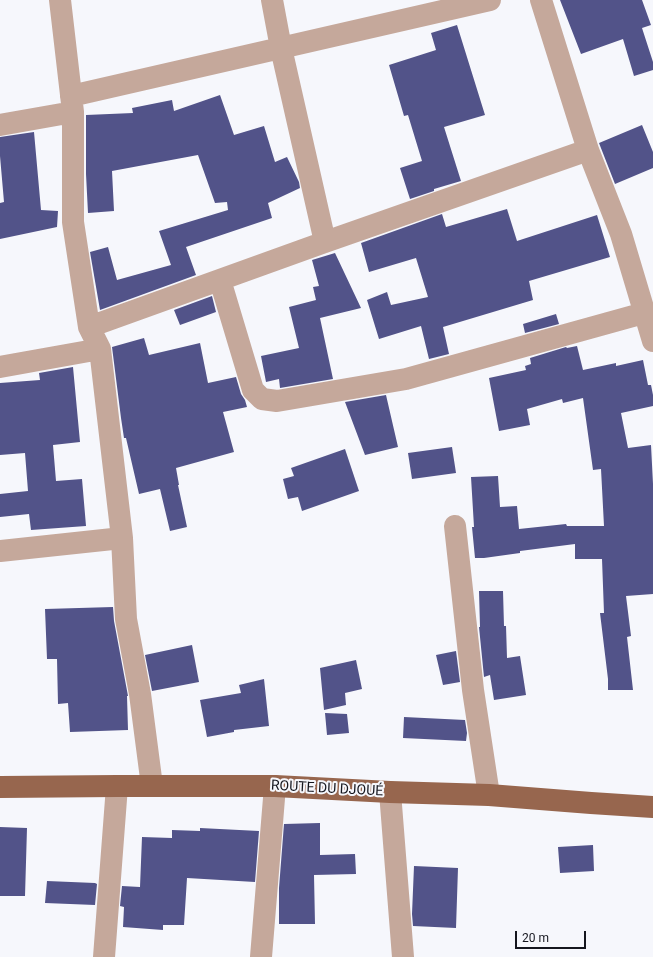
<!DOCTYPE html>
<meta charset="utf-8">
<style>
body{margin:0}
#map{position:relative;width:653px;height:957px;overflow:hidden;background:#f6f7fc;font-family:Roboto,sans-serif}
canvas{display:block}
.scale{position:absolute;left:515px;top:931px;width:71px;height:18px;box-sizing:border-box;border:2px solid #15161e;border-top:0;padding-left:5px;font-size:12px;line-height:14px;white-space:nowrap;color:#15161e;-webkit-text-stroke:3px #f6f7fc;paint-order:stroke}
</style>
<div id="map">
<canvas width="653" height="957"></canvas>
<div class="scale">20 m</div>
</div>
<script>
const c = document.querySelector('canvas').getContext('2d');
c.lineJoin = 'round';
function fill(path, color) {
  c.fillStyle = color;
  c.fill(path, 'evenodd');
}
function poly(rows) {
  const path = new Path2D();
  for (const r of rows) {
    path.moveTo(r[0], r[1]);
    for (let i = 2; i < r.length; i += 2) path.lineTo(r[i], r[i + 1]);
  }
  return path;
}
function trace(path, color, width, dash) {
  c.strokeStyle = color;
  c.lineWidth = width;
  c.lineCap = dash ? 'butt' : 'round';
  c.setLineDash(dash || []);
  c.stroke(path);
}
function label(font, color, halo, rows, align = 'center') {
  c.font = font + ' Roboto,sans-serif';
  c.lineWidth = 4;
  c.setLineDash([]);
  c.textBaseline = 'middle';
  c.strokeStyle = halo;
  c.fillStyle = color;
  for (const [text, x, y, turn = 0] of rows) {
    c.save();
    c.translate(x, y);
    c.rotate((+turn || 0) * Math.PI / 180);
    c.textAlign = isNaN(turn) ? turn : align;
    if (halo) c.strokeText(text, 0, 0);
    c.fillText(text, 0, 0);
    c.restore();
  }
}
fill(poly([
 [560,0,642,0,651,25,642,28,653,62,653,70,634,76,623,39,581,54],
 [457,25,485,115,444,127,461,181,434,189,434,191,410,199,400,168,422,161,408,115,404,116,389,65,436,50,431,33],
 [220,95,234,135,264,126,275,162,287,157,299,182,300,188,268,203,272,218,186,247,196,275,100,310,90,252,108,247,117,280,171,265,159,231,228,210,227,202,215,203,198,155,112,171,114,211,88,213,86,174,86,115,133,113,132,108,172,100,174,111],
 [642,125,653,152,653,168,615,184,599,143],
 [34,132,41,210,58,211,57,227,0,239,0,203,4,202,0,156,0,137],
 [507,209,517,241,597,215,610,257,529,281,533,300,443,327,449,354,429,359,421,326,379,339,367,300,387,292,391,305,428,297,416,258,369,272,361,243,442,214,446,227],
 [335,253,361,308,320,318,333,379,280,388,279,379,266,382,261,356,299,348,289,307,316,300,313,287,319,286,312,260],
 [212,296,216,312,180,325,174,310],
 [556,314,559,324,525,333,523,324],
 [144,338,149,355,200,343,208,383,236,377,241,394,245,400,247,407,223,412,234,452,176,468,179,485,178,485,187,527,170,531,160,489,139,494,126,438,124,438,121,418,112,347],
 [577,346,583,370,616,363,616,366,643,360,648,385,651,385,653,395,653,406,621,413,628,448,651,445,653,484,653,594,626,596,631,636,627,637,633,690,608,690,608,679,600,613,604,613,602,559,575,559,575,544,520,551,520,553,484,558,475,558,472,527,474,527,471,477,498,476,500,507,517,506,519,529,566,524,567,526,604,526,601,469,593,470,583,398,563,403,562,399,527,409,530,425,499,431,489,378,526,370,525,366,531,364,530,358,566,347,567,348],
 [73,367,80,442,53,445,56,481,82,479,86,526,31,530,29,514,0,517,0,494,28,491,25,453,0,455,0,383,40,380,39,373],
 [386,395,398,447,365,455,345,402],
 [452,447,456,473,412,479,408,453],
 [345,449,359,491,302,511,298,497,288,499,283,479,294,476,291,468],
 [479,591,503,591,504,626,506,626,507,658,520,656,526,695,494,700,490,675,484,677,479,627,480,627],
 [113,607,114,621,128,696,127,696,128,730,70,732,68,703,58,704,57,659,47,659,45,609],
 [192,645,199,682,152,691,145,655],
 [456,651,460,682,443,685,436,655],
 [356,660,362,689,345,693,346,705,324,710,320,668],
 [264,679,269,726,234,730,234,732,207,737,200,700,241,693,239,685],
 [325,713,347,714,349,733,327,735],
 [404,717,465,720,467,733,466,741,403,738],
 [320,823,320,855,355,854,356,874,314,875,315,924,279,924,279,888,284,824],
 [0,827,27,828,25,896,0,896],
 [200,828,259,831,255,882,187,878,184,925,163,925,163,930,123,927,124,907,120,906,122,886,140,887,142,837,172,838,172,830,200,831],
 [593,845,594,871,560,873,558,847],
 [414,866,458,868,456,928,413,926,412,914],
 [47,881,95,883,97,884,95,905,45,903]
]), '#525389');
trace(poly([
 [60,0,73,112,73,222,89,327,100,349,122,538,126,619,140,694,152,786],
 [272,0,281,48,325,242],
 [541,0,588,150,621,234,653,341],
 [71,96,490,0],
 [0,125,73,112],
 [220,280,253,390,262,399,277,401,406,379,644,313],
 [89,327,325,242,588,150],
 [0,367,100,349],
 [455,526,473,690,489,795],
 [0,551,122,538],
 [390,792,403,957],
 [104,957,117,786],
 [261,957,275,786]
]), '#c5a89b', 22);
trace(poly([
 [0,787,117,786,275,786,390,792,489,795,591,803,653,807]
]), '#97664e', 22);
label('14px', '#15161e', '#f6f7fc', [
 ["ROUTE DU DJOUÉ",327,789,3]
]);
</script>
